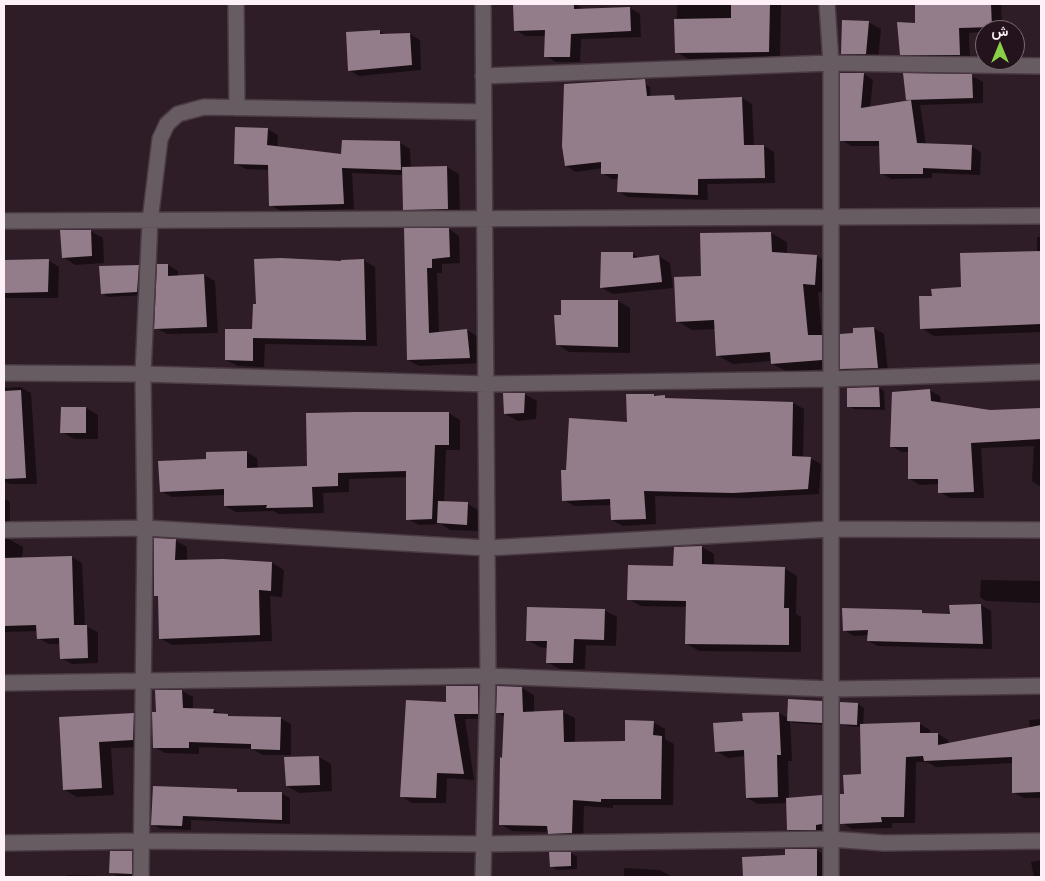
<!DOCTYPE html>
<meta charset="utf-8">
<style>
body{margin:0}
#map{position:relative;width:1045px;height:881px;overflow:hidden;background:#2e1c27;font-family:Barlow,Vazirmatn,sans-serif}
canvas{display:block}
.frame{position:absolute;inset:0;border:5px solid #fdf0f7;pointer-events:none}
.north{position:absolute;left:975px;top:20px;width:50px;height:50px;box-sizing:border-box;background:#24131d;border:1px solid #7b6b74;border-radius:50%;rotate:0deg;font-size:14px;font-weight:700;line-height:20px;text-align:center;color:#fdf0f7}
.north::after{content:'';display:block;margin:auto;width:18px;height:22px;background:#89cf48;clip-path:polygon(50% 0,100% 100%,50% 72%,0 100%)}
</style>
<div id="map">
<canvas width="1045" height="881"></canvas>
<div class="frame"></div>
<div class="north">ش</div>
</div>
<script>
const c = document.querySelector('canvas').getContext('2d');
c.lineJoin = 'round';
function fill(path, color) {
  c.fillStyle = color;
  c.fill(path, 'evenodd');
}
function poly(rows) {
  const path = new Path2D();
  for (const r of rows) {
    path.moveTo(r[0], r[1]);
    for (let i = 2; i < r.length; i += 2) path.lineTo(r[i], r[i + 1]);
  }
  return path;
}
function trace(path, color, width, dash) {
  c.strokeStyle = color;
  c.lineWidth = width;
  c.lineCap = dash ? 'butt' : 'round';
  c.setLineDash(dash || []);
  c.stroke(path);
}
fill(poly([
 [515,4,576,4,584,10,630,8,640,14,641,37,581,39,580,62,556,62,546,56,546,36,526,36,515,30],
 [677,4,781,4,780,58,688,59,676,52],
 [916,4,1001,4,1002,30,969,33,970,61,912,60,902,54,917,24],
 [868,22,881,29,878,61,855,60,842,53],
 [379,31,386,35,410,34,420,40,421,70,359,76,349,70],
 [864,74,873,80,870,108,911,102,907,99,972,76,983,82,983,103,920,105,926,145,971,146,981,152,980,175,932,173,932,178,891,179,881,173,881,146,851,146,842,140],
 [640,81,650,87,653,132,669,101,742,98,752,104,754,146,764,146,774,152,775,183,707,184,708,200,628,197,618,191,619,179,612,179,602,173,602,168,576,172,566,166],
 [267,129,278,135,277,147,343,155,400,143,410,149,411,168,447,167,459,174,460,216,417,216,404,209,403,175,352,173,354,209,281,211,270,205,269,170,246,169,235,163],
 [449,229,459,236,460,263,442,264,442,273,437,273,439,333,467,330,477,336,480,363,419,366,408,360,405,230],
 [90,231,103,238,104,263,75,265,63,257],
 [771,233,787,242,787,254,817,256,832,265,831,293,818,292,822,336,837,345,837,368,788,372,772,364,772,361,733,364,717,355,715,329,692,330,677,321,703,277,702,235],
 [1037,237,1041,237,1041,332,934,336,921,328,933,297,963,289,1037,252],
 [632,254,640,258,659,256,670,263,673,288,613,294,602,288],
 [48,260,59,267,58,298,4,298,4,261],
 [363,260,375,267,377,346,265,344,264,367,238,366,226,360,253,330,342,263],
 [168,265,178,271,178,276,204,275,215,281,218,333,167,334,156,328],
 [138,266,144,269,143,295,108,297,102,293],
 [618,301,630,308,630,353,569,352,557,344,562,316],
 [874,328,884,334,888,373,852,375,842,369,854,335],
 [20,387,31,393,37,484,10,484,4,481,4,388],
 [879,388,884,391,885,410,854,409,848,406],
 [929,390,940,396,941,404,990,411,1041,409,1041,487,1032,481,1034,446,981,448,984,498,950,498,940,492,939,484,920,485,910,479,909,452,902,452,891,446],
 [524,394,537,401,536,419,518,421,505,414],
 [653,395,670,399,793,403,804,409,803,457,810,458,821,464,819,494,745,498,655,496,656,524,623,526,612,520,612,505,574,506,564,500,567,471,628,424],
 [86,408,98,415,98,439,74,439,62,432],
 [449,413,460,420,460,450,446,450,444,503,468,504,480,511,479,531,450,530,441,524,419,525,408,519,408,477,349,479,349,492,323,493,324,513,279,514,273,511,236,512,225,506,225,495,172,497,161,491,207,460,246,452,257,458,258,469,309,468,307,414],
 [4,498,10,502,10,528,5,537,23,547,22,559,72,557,82,563,85,626,98,632,98,663,72,664,61,658,61,644,49,644,38,638,38,631,4,632],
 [175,540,187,547,187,561,223,560,272,563,284,570,282,597,270,596,272,641,172,645,160,638,159,598,155,595],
 [702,547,714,554,714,565,784,568,797,576,796,614,801,617,801,652,699,651,687,644,688,607,641,606,628,599,674,567,675,548],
 [981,580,1041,581,1041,603,986,601,980,597],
 [981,605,991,611,992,649,878,646,868,641,869,635,854,636,844,630,921,612,927,615,951,615],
 [604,610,617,617,616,646,586,645,585,669,560,669,547,662,548,648,540,647,527,640],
 [448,687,478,687,489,693,488,719,465,719,474,780,447,778,446,803,412,803,401,796,447,703],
 [522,688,534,695,534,712,563,712,575,718,575,743,626,743,653,722,665,729,665,739,674,744,673,805,613,805,613,808,584,806,583,840,561,840,549,832,512,831,500,824,505,717,498,713],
 [157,691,182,691,193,697,193,709,213,710,232,718,280,718,291,724,291,755,263,755,252,749,199,747,199,754,165,753,154,747,157,713],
 [821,702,827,706,827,725,794,723,790,721,792,761,788,761,789,799,821,797,827,800,827,827,822,827,822,833,794,833,788,830,787,803,758,804,747,798,745,756,728,758,716,751,744,722,779,713,789,719],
 [842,704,858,704,864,708,863,725,920,724,930,730,930,734,938,734,948,740,948,744,1030,728,1029,720,1041,719,1041,798,1024,798,1013,792,1013,763,936,767,927,762,916,762,915,823,892,823,892,828,852,829,842,823,846,795,862,775,861,727,848,726,842,723],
 [133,714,146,722,145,747,111,748,114,795,77,797,65,790,60,718],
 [319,757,331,764,332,791,299,793,287,786],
 [237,791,242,793,281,793,290,798,290,824,191,820,191,830,161,829,152,824],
 [816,850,828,857,829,877,744,877,744,858,786,856],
 [132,853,137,856,137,876,117,876,111,872],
 [571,853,577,857,577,869,557,870,551,866,550,854],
 [1041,860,1041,877,1034,877,1031,862],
 [624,868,660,870,672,877,624,877],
 [67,875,101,876,103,877,67,877]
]), '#0007');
fill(poly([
 [513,4,574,4,574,9,630,7,631,31,571,34,570,57,544,57,545,30,514,31],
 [731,4,770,4,769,52,675,53,674,19,731,18],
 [915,4,991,4,992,27,959,28,960,55,900,55,897,22,915,23],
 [842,20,869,21,866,54,841,54],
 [380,30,380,34,410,33,412,65,348,71,346,32],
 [840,73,864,73,861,108,911,100,917,143,972,145,971,170,923,168,923,174,880,174,879,141,840,141],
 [903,73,972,74,973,98,906,100],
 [645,79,647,96,674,95,675,100,742,97,744,145,764,145,765,178,698,179,698,195,617,192,618,174,601,174,601,162,565,166,562,146,564,84],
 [235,127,268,128,267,145,341,154,342,140,400,141,401,170,342,168,344,204,269,206,268,165,234,164],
 [447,166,448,209,403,210,402,167],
 [404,228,449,228,450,257,432,259,432,268,427,268,429,333,467,329,470,358,407,360],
 [60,230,91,230,92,256,62,258],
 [771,232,772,252,817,255,815,285,803,284,808,335,822,335,822,360,771,364,770,352,716,356,714,320,676,322,674,277,701,276,700,233],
 [1041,251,1041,324,920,329,919,296,932,296,931,289,961,287,960,253],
 [601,252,633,252,633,258,659,255,662,282,600,288],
 [281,258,341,261,341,260,364,259,366,340,253,338,253,361,225,360,225,329,252,329,253,304,256,304,254,259],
 [49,259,48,292,4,293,4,260],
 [157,264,168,264,168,276,204,274,207,327,154,329],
 [139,265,137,292,101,294,99,266],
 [561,300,618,300,618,347,556,345,554,315,561,315],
 [874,327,878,368,840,369,840,334,853,333,853,328],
 [879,387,880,407,847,407,847,388],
 [930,389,931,401,990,410,1041,408,1041,439,971,443,974,492,938,493,938,479,908,479,908,447,890,447,892,392],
 [21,390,26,478,4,479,4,391],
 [503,393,525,393,524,413,504,414],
 [626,394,654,394,654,396,665,395,665,398,793,402,792,456,811,457,808,489,733,493,644,491,646,519,611,520,610,499,562,501,561,470,566,470,569,418,627,422],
 [61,407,86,407,86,433,60,433],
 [356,412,449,412,449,445,435,445,432,519,406,520,406,471,338,473,338,486,312,487,313,507,266,508,267,505,224,506,224,489,160,492,158,461,206,459,206,452,247,451,247,468,307,466,306,413],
 [438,501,468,502,467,525,437,523],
 [154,538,176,539,175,560,223,559,272,562,271,591,259,590,260,635,159,639,158,596,154,596],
 [702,546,702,564,785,567,784,608,789,608,789,645,685,644,686,601,627,600,628,565,673,566,674,547],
 [72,556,74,625,87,625,88,658,60,659,59,638,37,639,36,625,4,626,4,558],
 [981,604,983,644,867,641,868,630,843,631,842,608,922,610,922,613,950,614,949,605],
 [527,607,605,609,604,640,574,639,573,663,546,663,547,641,526,641],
 [446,686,478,686,478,714,454,714,464,774,437,773,436,798,400,797,406,700,446,702],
 [497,686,522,687,523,712,563,710,564,742,625,741,625,720,654,721,653,735,662,736,661,799,601,799,601,802,573,800,572,833,548,834,547,826,499,825,500,757,502,758,504,713,496,713],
 [155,690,182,690,183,708,214,709,213,713,228,714,228,716,281,717,280,750,251,749,251,744,189,742,189,748,153,748,152,712,156,712],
 [788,699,822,701,822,723,787,721],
 [840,702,858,703,857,725,840,724],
 [779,712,781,755,777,755,778,797,746,798,744,750,715,752,713,723,743,721,742,713],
 [134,713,133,740,99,742,102,788,63,790,59,717],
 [920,722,920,733,938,733,938,745,1041,725,1041,792,1012,793,1012,757,924,761,923,756,906,757,904,817,881,817,882,822,840,824,840,794,844,794,843,775,861,774,860,724],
 [319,756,320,785,286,786,284,757],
 [153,786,237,789,237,792,282,792,282,820,183,816,182,826,151,825],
 [822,795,822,824,816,825,816,830,787,830,786,798],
 [785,849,817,849,817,876,743,877,742,857,785,855],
 [110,851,132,851,132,874,109,873],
 [549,852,571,852,571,866,550,867]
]), '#947d8a');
const street = poly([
 [236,4,237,108],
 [827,4,831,63,831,877],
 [483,76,831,63,1041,66],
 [4,221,1041,216],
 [4,373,143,374,487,384,831,379,1041,372],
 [4,530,145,528,487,548,832,529,1041,530],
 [4,683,488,676,832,689,1041,686],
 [4,843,142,841,483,844,831,839,884,843,1041,841],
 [141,877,145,528,143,374,150,221,160,139,167,124,178,114,204,107,484,112],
 [483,877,488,676,483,4]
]);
trace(street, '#4b3a44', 18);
trace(street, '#665c61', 15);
</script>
